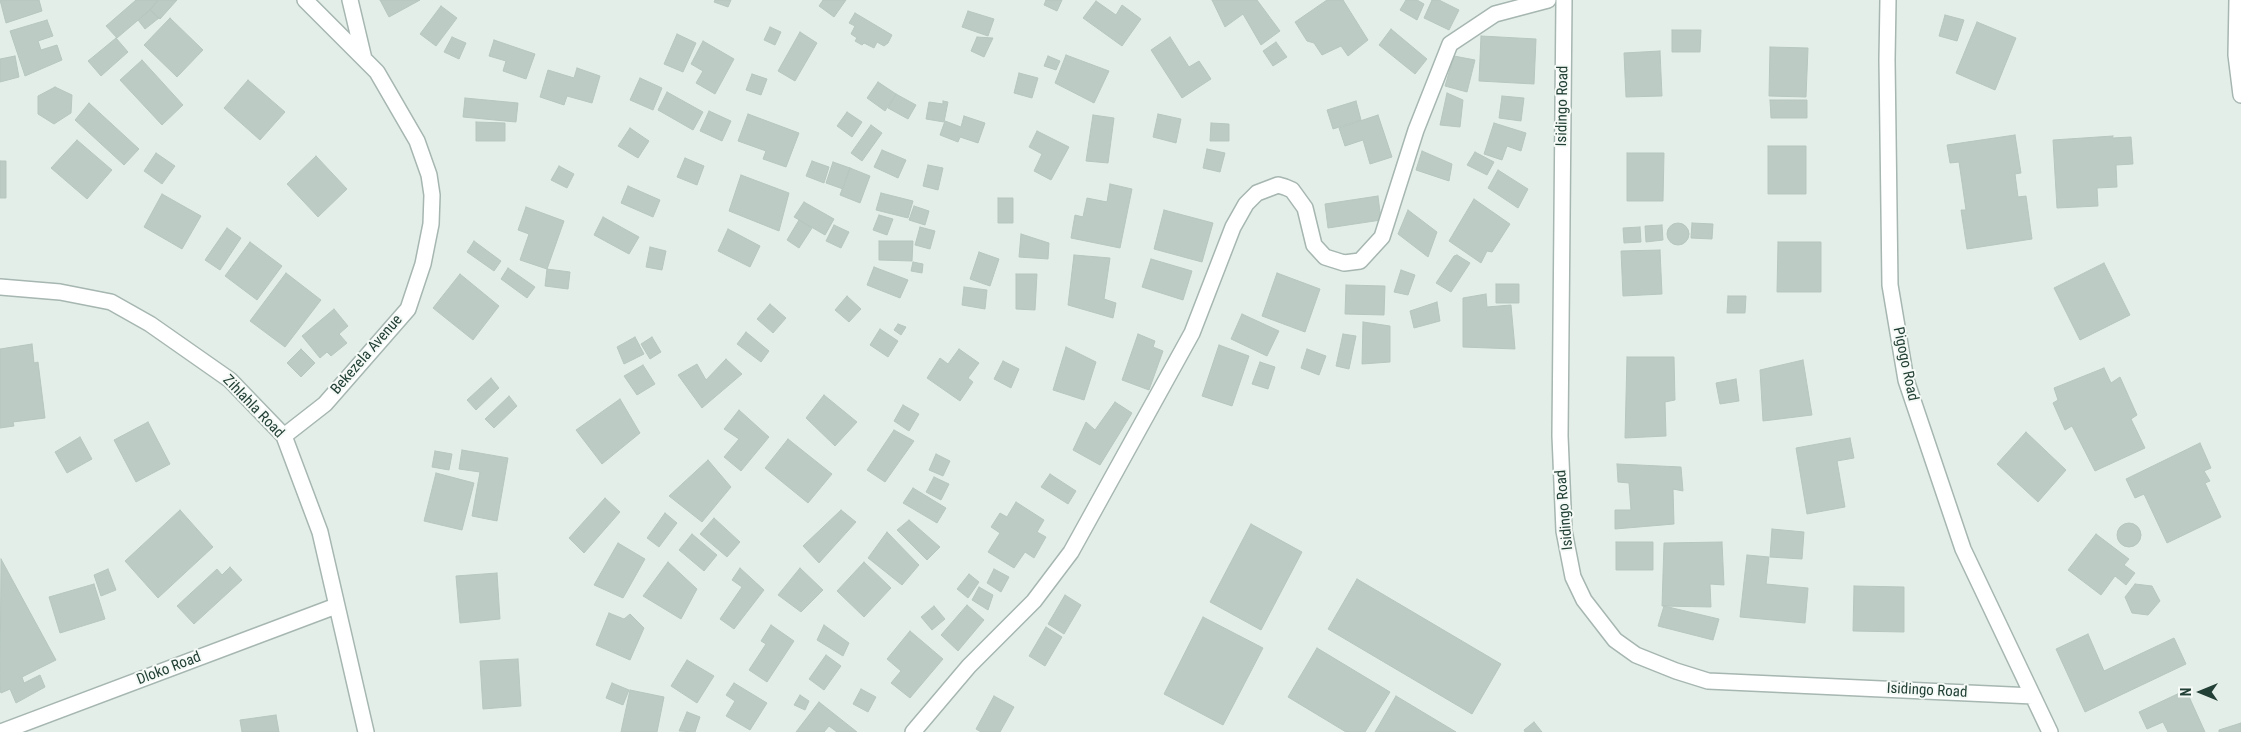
<!DOCTYPE html>
<style>
body{margin:0}
#map{position:relative;width:2241px;height:732px;overflow:hidden;background:#e4eee9;font-family:"Roboto Condensed",sans-serif}
canvas{display:block}
.north{position:absolute;left:2176px;top:667px;width:50px;height:50px;-webkit-text-stroke:4px #f5faf7;paint-order:stroke;rotate:270deg;font-size:14px;font-weight:700;line-height:20px;text-align:center;color:#234036}
.north::after{content:'';display:block;margin:auto;width:18px;height:22px;background:#234036;clip-path:polygon(50% 0,100% 100%,50% 72%,0 100%)}
</style>
<div id="map">
<canvas width="2241" height="732"></canvas>
<div class="north">N</div>
</div>
<script>
const c = document.querySelector('canvas').getContext('2d');
c.lineJoin = 'round';
function fill(path, color) {
  c.fillStyle = color;
  c.fill(path, 'evenodd');
}
function poly(rows) {
  const path = new Path2D();
  for (const r of rows) {
    if (r.length === 3) {
      path.moveTo(r[0] + r[2], r[1]);
      path.arc(r[0], r[1], r[2], 0, 2 * Math.PI);
      continue;
    }
    path.moveTo(r[0], r[1]);
    for (let i = 2; i < r.length; i += 2) path.lineTo(r[i], r[i + 1]);
  }
  return path;
}
function trace(path, color, width, dash) {
  c.strokeStyle = color;
  c.lineWidth = width;
  c.lineCap = dash ? 'butt' : 'round';
  c.setLineDash(dash || []);
  c.stroke(path);
}
function label(font, color, halo, rows, align = 'center') {
  c.font = font + ' "Roboto Condensed",sans-serif';
  c.lineWidth = 4;
  c.setLineDash([]);
  c.textBaseline = 'middle';
  c.strokeStyle = halo;
  c.fillStyle = color;
  for (const [text, x, y, turn = 0] of rows) {
    c.save();
    c.translate(x, y);
    c.rotate((+turn || 0) * Math.PI / 180);
    c.textAlign = isNaN(turn) ? turn : align;
    if (halo) c.strokeText(text, 0, 0);
    c.fillText(text, 0, 0);
    c.restore();
  }
}
const building = poly([
 [0,0,39,0,42,11,6,23,0,0],
 [136,0,158,0,150,10,117,38,106,26,136,0],
 [158,0,177,0,160,19,150,10,158,0],
 [380,0,420,0,389,17,380,0],
 [715,0,731,0,728,7,714,2,715,0],
 [823,0,846,0,834,17,819,6,823,0],
 [1046,0,1062,0,1057,11,1044,5,1046,0],
 [1212,0,1257,0,1280,31,1261,45,1243,14,1225,27,1212,0],
 [1327,0,1343,0,1368,40,1348,56,1341,46,1322,55,1314,43,1307,41,1295,22,1327,0],
 [1406,0,1417,0,1424,4,1417,20,1400,10,1406,0],
 [1432,0,1439,0,1459,10,1449,30,1424,18,1432,0],
 [1096,1,1116,15,1122,5,1141,19,1122,46,1083,18,1096,1],
 [441,6,457,18,436,46,420,34,441,6],
 [150,10,159,18,145,29,138,20,150,10],
 [968,11,994,19,988,36,962,27,968,11],
 [855,13,892,35,888,43,884,46,877,42,874,48,864,43,862,45,855,41,857,38,851,34,855,26,849,23,855,13],
 [1945,15,1964,20,1957,41,1939,36,1945,15],
 [170,18,203,50,177,77,144,45,170,18],
 [47,20,53,36,38,41,41,50,57,45,62,60,25,76,10,31,47,20],
 [1977,22,2016,38,1995,90,1956,73,1977,22],
 [770,27,781,32,775,45,764,40,770,27],
 [1391,29,1427,59,1415,74,1379,45,1391,29],
 [1672,30,1701,30,1700,52,1672,52,1672,30],
 [800,32,817,43,795,81,778,71,800,32],
 [677,34,696,43,683,72,664,64,677,34],
 [1481,36,1536,39,1534,84,1479,81,1481,36],
 [452,37,466,43,459,59,444,52,452,37],
 [977,37,993,38,984,57,971,51,977,37],
 [1170,37,1189,67,1199,61,1211,79,1182,98,1151,50,1170,37],
 [116,38,128,52,101,76,88,61,116,38],
 [494,40,535,54,526,79,503,71,506,61,489,56,494,40],
 [703,41,734,59,715,94,696,83,703,71,691,64,703,41],
 [1276,42,1287,57,1273,66,1263,51,1276,42],
 [1770,47,1808,48,1806,97,1769,96,1770,47],
 [1660,51,1662,96,1626,97,1624,53,1660,51],
 [1066,55,1109,71,1094,103,1055,83,1066,55],
 [15,56,19,77,0,82,0,59,15,56],
 [1048,56,1060,61,1056,70,1044,66,1048,56],
 [1454,56,1475,60,1467,92,1445,86,1454,56],
 [142,60,183,105,162,125,120,80,142,60],
 [577,68,600,76,592,103,567,96,564,105,540,97,548,70,574,78,577,68],
 [1019,73,1038,78,1032,98,1014,93,1019,73],
 [752,74,767,79,761,95,746,90,752,74],
 [640,78,662,88,653,110,630,100,640,78],
 [248,80,285,112,260,140,224,108,248,80],
 [878,82,896,94,885,111,867,98,878,82],
 [55,87,72,95,71,113,54,124,38,114,38,96,55,87],
 [667,92,703,112,693,130,658,110,667,92],
 [1447,93,1463,100,1460,127,1440,125,1447,93],
 [896,94,916,105,908,119,888,108,896,94],
 [1502,96,1524,98,1521,121,1499,118,1502,96],
 [465,98,518,103,516,122,463,117,465,98],
 [1770,100,1807,100,1807,118,1771,118,1770,100],
 [943,101,948,102,944,122,926,119,929,102,943,104,943,101],
 [1356,101,1361,120,1333,129,1327,110,1356,101],
 [89,103,139,149,124,165,75,120,89,103],
 [709,111,731,121,722,141,700,131,709,111],
 [847,112,862,122,852,137,837,126,847,112],
 [748,114,799,133,786,167,763,159,766,151,738,141,748,114],
 [1158,114,1181,119,1176,143,1153,137,1158,114],
 [1093,115,1114,118,1108,163,1086,161,1093,115],
 [1378,115,1392,157,1370,164,1363,140,1345,146,1339,128,1378,115],
 [964,116,985,123,978,143,960,137,958,142,940,135,945,121,961,127,964,116],
 [476,122,505,123,505,141,476,141,476,122],
 [1211,123,1229,124,1229,141,1210,141,1211,123],
 [1494,123,1526,133,1521,151,1507,146,1502,160,1484,154,1494,123],
 [871,125,882,133,862,161,851,153,871,125],
 [630,128,649,141,638,158,618,146,630,128],
 [1037,131,1069,147,1051,180,1034,171,1042,154,1029,147,1037,131],
 [2015,135,2021,173,2015,174,2018,197,2026,196,2032,239,1967,249,1961,210,1966,210,1959,162,1950,163,1947,145,2015,135],
 [2113,136,2112,138,2131,137,2133,164,2116,165,2117,187,2097,188,2098,206,2057,208,2053,140,2113,136],
 [77,140,112,170,87,199,51,168,77,140],
 [1768,146,1806,146,1806,194,1768,194,1768,146],
 [1207,149,1225,153,1220,172,1203,168,1207,149],
 [882,150,906,160,898,178,874,167,882,150],
 [1422,151,1452,164,1449,181,1416,170,1422,151],
 [1475,152,1494,162,1487,175,1467,165,1475,152],
 [156,153,175,166,162,184,144,171,156,153],
 [1627,153,1664,153,1663,201,1627,201,1627,153],
 [316,156,347,189,318,217,287,184,316,156],
 [685,158,704,166,697,185,677,177,685,158],
 [0,161,6,161,6,198,0,198,0,161],
 [812,161,829,167,824,183,806,176,812,161],
 [833,162,850,168,843,189,826,183,833,162],
 [928,165,943,168,938,190,923,186,928,165],
 [559,166,574,174,567,188,551,180,559,166],
 [850,168,870,176,860,203,840,195,850,168],
 [1498,170,1528,189,1518,208,1488,188,1498,170],
 [741,175,789,193,779,231,729,211,741,175],
 [1110,184,1132,189,1120,248,1071,238,1075,215,1083,217,1087,198,1107,202,1110,184],
 [628,186,660,200,653,217,621,203,628,186],
 [881,193,913,201,908,218,876,210,881,193],
 [162,194,201,216,182,249,144,227,162,194],
 [1378,196,1381,220,1328,228,1325,204,1378,196],
 [998,198,1013,198,1013,223,998,223,998,198],
 [1474,199,1510,224,1492,252,1487,251,1481,263,1449,241,1474,199],
 [804,202,834,219,825,235,794,217,804,202],
 [914,206,929,211,925,225,909,220,914,206],
 [526,207,564,221,547,269,520,260,529,234,518,230,526,207],
 [1164,210,1213,223,1202,262,1154,249,1164,210],
 [1408,210,1437,232,1428,257,1398,234,1408,210],
 [879,215,893,219,887,235,873,230,879,215],
 [603,217,639,237,629,254,594,235,603,217],
 [799,220,812,228,799,248,787,240,799,220],
 [1692,223,1713,224,1712,239,1691,238,1692,223],
 [1678,234,11],
 [834,225,849,232,841,248,826,241,834,225],
 [1662,225,1663,240,1646,242,1645,226,1662,225],
 [920,227,935,231,930,249,915,245,920,227],
 [1640,227,1641,242,1624,243,1623,228,1640,227],
 [227,228,241,238,220,270,205,260,227,228],
 [728,229,760,246,750,267,718,251,728,229],
 [1021,234,1049,243,1048,259,1019,257,1021,234],
 [474,241,501,261,494,271,467,252,474,241],
 [879,241,913,241,912,261,879,260,879,241],
 [250,242,282,266,257,300,225,276,250,242],
 [1778,242,1821,242,1821,292,1777,292,1778,242],
 [650,247,666,251,662,270,646,267,650,247],
 [1660,250,1662,294,1623,296,1621,251,1660,250],
 [979,252,999,259,990,286,970,279,979,252],
 [1074,255,1110,258,1104,299,1116,303,1113,318,1068,305,1074,255],
 [1457,255,1470,263,1451,292,1436,283,1454,256,1457,255],
 [1151,259,1192,271,1183,300,1142,287,1151,259],
 [913,262,923,264,922,273,911,271,913,262],
 [2104,263,2130,315,2080,340,2054,288,2104,263],
 [874,267,908,280,900,298,867,285,874,267],
 [508,268,535,287,527,298,501,279,508,268],
 [547,269,570,272,568,289,545,286,547,269],
 [1401,270,1415,275,1408,295,1394,292,1401,270],
 [286,273,321,300,285,347,250,321,286,273],
 [1277,273,1320,289,1305,332,1262,316,1277,273],
 [460,274,499,306,473,340,433,308,460,274],
 [1016,274,1037,274,1035,310,1016,309,1016,274],
 [1496,284,1519,284,1519,303,1496,303,1496,284],
 [1346,285,1385,286,1384,315,1345,314,1346,285],
 [964,287,987,290,985,309,962,305,964,287],
 [1486,294,1487,307,1511,305,1515,349,1463,347,1463,298,1486,294],
 [847,296,861,309,849,322,835,310,847,296],
 [1728,296,1746,296,1745,313,1727,313,1728,296],
 [1437,302,1440,321,1414,328,1410,311,1437,302],
 [770,304,786,318,773,333,757,319,770,304],
 [334,309,348,326,339,334,347,343,331,356,327,352,320,358,302,336,334,309],
 [1242,314,1279,331,1267,356,1231,339,1242,314],
 [1363,322,1390,326,1390,362,1362,364,1363,322],
 [898,324,906,327,901,335,894,330,898,324],
 [880,329,898,341,888,357,870,345,880,329],
 [746,332,769,351,761,362,737,344,746,332],
 [1138,334,1155,341,1153,347,1163,351,1149,390,1122,380,1138,334],
 [1343,334,1356,336,1349,369,1336,366,1343,334],
 [635,337,644,354,624,364,617,347,635,337],
 [652,337,661,352,650,359,641,344,652,337],
 [32,344,34,363,38,362,45,418,13,422,14,426,0,428,0,349,32,344],
 [1219,345,1249,356,1232,406,1202,396,1219,345],
 [1066,347,1096,362,1084,400,1053,390,1066,347],
 [301,349,315,363,301,377,287,363,301,349],
 [959,349,979,363,968,378,973,382,960,401,927,378,940,358,948,364,959,349],
 [1307,349,1326,356,1319,375,1301,368,1307,349],
 [1627,357,1674,357,1675,400,1665,402,1666,436,1625,438,1627,357],
 [726,359,742,374,702,408,678,375,697,364,706,380,726,359],
 [1803,360,1812,415,1763,421,1760,370,1803,360],
 [1003,361,1019,369,1011,388,994,379,1003,361],
 [1260,362,1275,367,1268,389,1252,384,1260,362],
 [643,365,655,384,637,395,624,376,643,365],
 [2104,368,2111,383,2120,377,2137,415,2131,419,2145,448,2095,471,2072,426,2065,430,2053,403,2058,400,2054,388,2104,368],
 [491,378,499,388,476,410,467,400,491,378],
 [1736,379,1739,401,1720,404,1716,383,1736,379],
 [824,395,857,422,835,446,806,418,824,395],
 [509,396,517,406,494,428,485,419,509,396],
 [620,399,640,433,602,464,576,430,620,399],
 [1115,402,1132,413,1100,465,1073,450,1086,422,1095,430,1115,402],
 [903,405,919,414,909,431,894,421,903,405],
 [739,410,769,437,741,471,724,457,739,439,724,429,739,410],
 [148,422,170,464,136,482,114,440,148,422],
 [894,430,914,441,885,482,867,470,894,430],
 [2026,432,2066,470,2038,502,1997,464,2026,432],
 [80,437,92,459,67,473,55,452,80,437],
 [1850,438,1854,458,1837,461,1845,507,1807,514,1796,448,1850,438],
 [788,439,832,474,808,503,765,468,788,439],
 [2200,443,2211,468,2204,471,2210,481,2205,483,2221,517,2167,543,2144,494,2135,498,2126,479,2200,443],
 [462,450,508,458,497,521,472,516,480,472,459,469,462,450],
 [435,451,452,454,449,470,432,467,435,451],
 [936,454,950,461,943,476,929,470,936,454],
 [708,460,731,487,702,522,669,496,708,460],
 [1617,464,1681,467,1683,491,1673,489,1674,524,1615,529,1615,510,1631,510,1629,483,1618,482,1617,464],
 [436,473,474,483,462,530,424,521,436,473],
 [1050,474,1076,491,1068,504,1041,487,1050,474],
 [934,477,949,484,941,500,926,492,934,477],
 [913,488,946,508,937,523,903,503,913,488],
 [605,498,620,512,584,553,569,538,605,498],
 [1016,502,1044,520,1037,532,1046,537,1034,558,1025,552,1014,568,988,552,1000,533,991,527,1000,513,1007,517,1016,502],
 [180,510,213,547,158,598,125,561,180,510],
 [841,510,856,522,819,563,803,546,841,510],
 [665,513,677,523,659,547,647,538,665,513],
 [714,518,740,542,727,557,700,534,714,518],
 [909,520,940,547,927,560,897,530,909,520],
 [2129,535,12],
 [1251,524,1302,552,1261,630,1210,602,1251,524],
 [1772,529,1804,532,1802,559,1770,557,1772,529],
 [887,532,919,565,902,585,868,558,887,532],
 [692,534,717,555,704,571,679,550,692,534],
 [2096,534,2129,559,2124,565,2135,573,2126,585,2115,576,2101,595,2068,570,2096,534],
 [1616,542,1653,542,1653,570,1616,570,1616,542],
 [1722,542,1724,585,1710,584,1711,607,1662,606,1664,543,1722,542],
 [618,543,645,559,623,598,594,585,618,543],
 [1747,555,1769,557,1766,584,1808,588,1805,623,1740,617,1747,555],
 [1,559,56,660,22,677,24,683,40,675,45,687,16,703,10,689,1,693,0,690,1,559],
 [668,562,697,589,681,619,643,596,668,562],
 [864,562,891,588,864,617,837,591,864,562],
 [230,567,242,580,194,624,177,606,217,569,222,575,230,567],
 [740,568,764,590,734,629,720,619,742,587,732,580,740,568],
 [800,568,823,590,801,612,778,595,800,568],
 [108,569,116,590,101,596,94,575,108,569],
 [994,569,1009,577,1001,592,987,583,994,569],
 [497,573,500,619,460,623,456,576,497,573],
 [969,574,979,582,968,598,957,589,969,574],
 [1357,579,1501,664,1472,714,1328,629,1357,579],
 [94,584,105,619,60,633,49,597,94,584],
 [2135,584,2152,586,2160,601,2148,615,2132,613,2125,597,2135,584],
 [1854,586,1904,587,1904,632,1853,631,1854,586],
 [979,587,993,595,988,610,972,600,979,587],
 [1065,595,1081,605,1064,634,1048,624,1065,595],
 [967,605,984,620,958,651,941,635,967,605],
 [934,606,945,619,932,630,921,617,934,606],
 [1664,606,1719,619,1713,640,1658,626,1664,606],
 [609,613,624,619,630,614,644,628,630,660,596,645,609,613],
 [1203,617,1263,648,1223,725,1164,694,1203,617],
 [771,625,794,641,767,682,749,670,766,644,761,641,771,625],
 [824,625,849,643,843,656,817,640,824,625],
 [1046,627,1062,637,1045,666,1029,656,1046,627],
 [910,631,943,659,910,698,891,683,901,671,887,659,910,631],
 [2088,634,2104,671,2174,638,2186,664,2085,712,2056,649,2088,634],
 [1317,648,1390,692,1365,732,1346,732,1288,697,1317,648],
 [826,655,841,666,824,690,809,679,826,655],
 [518,659,521,706,483,709,480,661,518,659],
 [687,660,714,676,697,703,671,686,687,660],
 [612,683,629,690,623,705,606,698,612,683],
 [734,683,767,703,750,730,726,716,735,701,726,695,734,683],
 [861,689,876,697,868,712,853,704,861,689],
 [630,690,664,697,657,732,621,732,630,690],
 [2186,690,2205,732,2168,732,2163,722,2147,729,2139,712,2186,690],
 [800,695,809,701,805,710,794,705,800,695],
 [994,696,1014,707,1000,732,981,732,976,729,994,696],
 [1396,696,1456,732,1375,732,1396,696],
 [819,702,857,732,837,732,829,726,824,732,796,732,819,702],
 [687,712,700,717,695,732,679,731,687,712],
 [276,715,279,732,242,732,240,720,276,715],
 [1534,722,1542,732,1525,732,1524,730,1534,722],
 [2241,723,2241,732,2219,732,2219,730,2241,723]
]);
fill(building, '#bccbc4');
trace(building, '#b6c7bf', 1);
const minor = poly([
 [350,0,364,59],
 [1564,0,1560,436,1564,531,1573,577,1584,600,1615,640,1636,655,1676,671,1708,681,2033,696],
 [1888,0,1887,60,1890,285,1906,380,1963,549,2050,732],
 [2237,0,2236,55,2241,95],
 [0,287,60,292,111,302,150,324,230,380,284,436,320,532,366,732],
 [284,436,325,404,408,309,423,264,431,224,432,195,429,175,417,141,377,72,305,0],
 [1,732,336,606],
 [913,732,969,666,1034,601,1071,552,1192,333,1233,227,1246,204,1257,193,1278,185,1285,187,1292,190,1305,208,1314,245,1325,257,1344,263,1360,261,1382,237,1416,130,1450,44,1495,14,1548,0]
]);
trace(minor, '#a6b6b0', 18);
trace(minor, '#fff', 15);
label('15px', '#234036', '#f5faf7', [
 ["Isidingo Road",1563,106,-89],
 ["Bekezela Avenue",367,355,-49],
 ["Pigogo Road",1905,364,78],
 ["Zihlahla Road",253,407,46],
 ["Isidingo Road",1565,510,-95],
 ["Dloko Road",169,669,-21],
 ["Isidingo Road",1927,691,3]
]);
</script>
